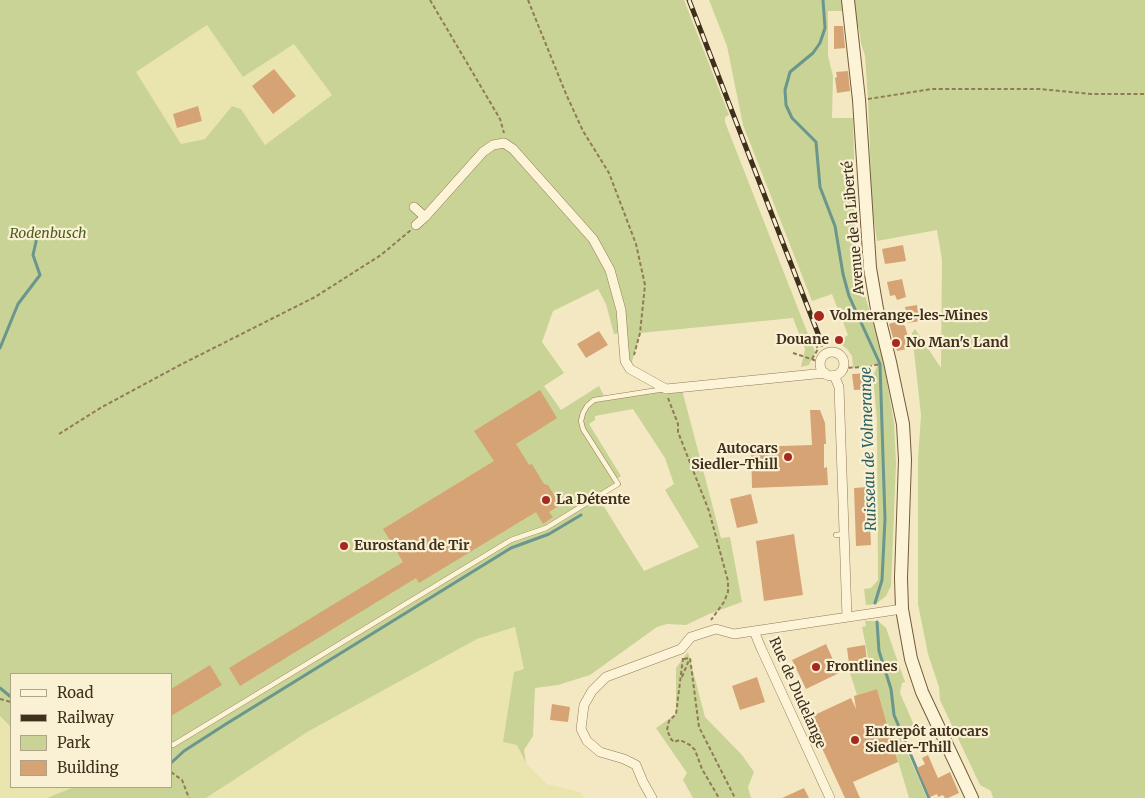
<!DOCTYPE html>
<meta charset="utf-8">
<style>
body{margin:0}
#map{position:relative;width:1145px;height:798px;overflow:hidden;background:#f4e8c3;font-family:Merriweather,serif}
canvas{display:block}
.legend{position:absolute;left:10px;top:673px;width:162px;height:115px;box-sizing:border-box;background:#faf1d4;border:1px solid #afa48b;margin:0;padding:6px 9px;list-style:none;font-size:15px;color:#3f301d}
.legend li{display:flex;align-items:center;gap:10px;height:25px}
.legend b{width:25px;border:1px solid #afa48b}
</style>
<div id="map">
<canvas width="1145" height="798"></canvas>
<ul class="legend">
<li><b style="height:6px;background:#fdf4d8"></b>Road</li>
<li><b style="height:6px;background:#3f301d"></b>Railway</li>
<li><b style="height:14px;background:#c8d395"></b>Park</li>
<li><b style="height:14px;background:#d6a474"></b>Building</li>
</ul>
</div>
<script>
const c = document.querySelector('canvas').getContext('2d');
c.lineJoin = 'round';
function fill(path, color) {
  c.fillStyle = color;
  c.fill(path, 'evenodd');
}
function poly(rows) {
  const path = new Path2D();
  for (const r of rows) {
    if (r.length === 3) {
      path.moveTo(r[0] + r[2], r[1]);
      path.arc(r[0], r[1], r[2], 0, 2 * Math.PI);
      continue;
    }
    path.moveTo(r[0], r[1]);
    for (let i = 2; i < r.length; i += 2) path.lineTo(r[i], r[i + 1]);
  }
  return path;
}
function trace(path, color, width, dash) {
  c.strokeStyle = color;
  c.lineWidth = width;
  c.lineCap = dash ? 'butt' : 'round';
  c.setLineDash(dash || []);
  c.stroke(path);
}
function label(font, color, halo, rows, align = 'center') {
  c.font = font + ' Merriweather,serif';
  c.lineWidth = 4.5;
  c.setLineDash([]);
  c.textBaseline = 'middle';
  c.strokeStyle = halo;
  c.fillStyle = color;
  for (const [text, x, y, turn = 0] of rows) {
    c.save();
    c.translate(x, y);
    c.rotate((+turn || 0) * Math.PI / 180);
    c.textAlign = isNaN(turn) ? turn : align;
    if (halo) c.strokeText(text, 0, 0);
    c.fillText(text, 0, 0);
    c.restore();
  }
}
fill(poly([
 [207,25,243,77,294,44,332,95,265,145,241,109,232,106,205,139,181,144,136,72],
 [515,627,524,669,517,745,526,763,547,784,580,792,584,798,206,798,309,731,477,639],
 [0,716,11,727,11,787,74,787,47,798,0,798]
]), '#eae5af');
fill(poly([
 [0,0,684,0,729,115,725,117,725,122,815,352,809,365,801,367,805,349,793,318,640,333,630,369,622,333,614,334,606,304,598,289,553,311,542,342,564,373,544,386,561,410,599,386,605,398,681,386,721,538,730,537,742,602,709,614,686,625,667,624,657,627,590,675,558,685,535,688,533,736,524,750,526,763,517,745,503,742,514,672,524,669,515,627,477,639,309,731,206,798,47,798,74,787,171,787,171,674,11,674,11,727,0,716],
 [207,25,243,77,294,44,332,95,265,145,241,109,232,106,205,139,181,144,136,72],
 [633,409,665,458,674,484,665,490,699,547,644,571,598,497,618,484,615,480,621,476,589,424,595,420,595,416],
 [709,0,1145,0,1145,798,993,798,991,791,980,785,940,700,939,687,928,654,918,604,918,460,921,415,912,333,915,329,941,368,942,260,937,230,877,241,872,206,868,99,865,56,861,43,859,29,849,11,828,11,828,56,833,76,832,118,853,118,857,270,882,352,894,423,896,463,891,586,886,596,876,604,866,605,864,589,871,588,878,580,877,420,873,376,878,364,853,368,852,356,847,349,841,344,842,339,848,335,832,294,812,301,743,125,727,46],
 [865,621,878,621,886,628,905,682,902,683,900,693,917,732,902,740,927,798,909,798,877,689,857,695,849,670,870,667,862,627,866,626],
 [688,652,705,717,742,755,754,772,748,787,751,798,693,798,683,780,687,773,656,728,676,714,676,668]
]), '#c8d395');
trace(poly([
 [823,0,825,28,820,43,813,53,790,72,785,90,786,105,792,118,816,142,820,187,835,226,843,274,849,296,880,364,885,519,882,580,875,603],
 [0,348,18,304,40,275,33,255,38,233],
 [877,622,879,651,891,689,894,715,929,798],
 [0,688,11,697],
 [171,763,184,751,226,724,511,548,549,534,581,515]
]), '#6b968e', 3);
fill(poly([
 [834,26,843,26,845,48,834,49],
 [274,69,296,96,273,114,252,86],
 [848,71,850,91,837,93,835,78,837,77,836,72],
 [198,106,202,121,177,128,173,114],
 [903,245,906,261,885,264,882,249],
 [902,279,906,297,897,300,895,295,890,296,887,282],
 [917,305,920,321,908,323,905,307],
 [897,321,905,326,911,348,897,351,889,324],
 [599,331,608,345,586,358,577,344],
 [872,373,873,389,854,390,852,374],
 [540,390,557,418,516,444,529,465,532,464,544,484,548,485,560,505,549,512,553,517,543,524,536,512,419,583,416,578,240,686,229,668,403,562,383,529,494,461,474,431],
 [810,410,820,410,825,423,826,444,824,444,824,468,827,467,828,485,752,488,751,447,812,445],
 [868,487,871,545,856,546,854,488],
 [751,494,758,523,737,528,730,499],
 [794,534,803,595,764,601,756,541],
 [826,644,839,673,806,689,792,660],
 [865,645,867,661,849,664,847,648],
 [210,665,222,685,171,716,171,689],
 [757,677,765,702,740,710,732,686],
 [877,689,898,762,853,782,860,798,845,798,808,718,851,698,856,709,854,696],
 [552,704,570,707,568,722,550,720],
 [928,755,938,778,950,772,959,793,948,798,945,798,943,795,938,797,937,794,930,797,917,768,925,764,922,758],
 [804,788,809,798,782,798]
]), '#d6a474');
const lane = poly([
 [836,535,844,534],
 [171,744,173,745,511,540,546,528,618,484,583,429,581,421,583,413,587,406,594,400,665,389]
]);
const street = poly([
 [414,207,425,217,483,152,493,145,504,143,513,149,593,239,610,270,621,310,625,361,630,369,666,389,825,373],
 [416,225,425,217],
 [832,364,12],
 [834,375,839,387,847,617],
 [652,798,643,782,636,765,624,759,600,752,587,741,581,729,584,705,592,691,606,677,681,649,691,637,716,629,734,634,754,631],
 [830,798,761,648,754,631,902,609]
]);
const secondary = poly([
 [848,0,859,100,870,268,877,309,890,362,903,424,905,460,901,578,902,609,911,659,922,692,972,798]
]);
trace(lane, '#917a57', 5.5);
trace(street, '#917a57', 10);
trace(secondary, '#735a3a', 14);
trace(poly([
 [430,0,500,119,504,133],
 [528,0,566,94,583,131,609,173,636,244,645,285,640,333,634,355],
 [868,99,932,89,1040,89,1091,94,1145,94],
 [793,353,820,362],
 [812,359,818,349,813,337],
 [842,368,867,367,880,364],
 [668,398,678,424,678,432,709,511,728,581,728,592,724,602,711,620],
 [59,434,102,407,180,365,315,297,381,255,411,230],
 [683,658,676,714,669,721,667,730,671,739,674,742,680,740,690,745,695,750,702,769,719,798],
 [684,659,690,658,699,727,735,798],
 [682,677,689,660],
 [0,699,11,702],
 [171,772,182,780,189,798]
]), '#917a57', 2, [4, 2.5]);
trace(lane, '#fdf4d8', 4.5);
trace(street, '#fdf4d8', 9);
trace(secondary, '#fdf4d8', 12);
const rail = poly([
 [689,0,822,344]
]);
trace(rail, '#3f301d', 5);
trace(rail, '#faf1d4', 3, [9]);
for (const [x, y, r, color] of [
 [819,316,6,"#a8271f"],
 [839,340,5,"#a8271f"],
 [896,343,5,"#a8271f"],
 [788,457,5,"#a8271f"],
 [546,500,5,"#a8271f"],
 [344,546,5,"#a8271f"],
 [816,667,5,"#a8271f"],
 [855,740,5,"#a8271f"]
]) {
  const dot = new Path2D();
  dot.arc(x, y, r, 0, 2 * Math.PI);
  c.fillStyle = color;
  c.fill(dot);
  trace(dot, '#faf1d4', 2);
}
label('14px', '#3f301d', '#faf1d4', [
 ["Avenue de la Liberté",854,228,-95],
 ["Rue de Dudelange",797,693,66]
]);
label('italic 14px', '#4a5e21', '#faf1d4', [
 ["Rodenbusch",48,234]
]);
label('bold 14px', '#3f301d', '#faf1d4', [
 ["Volmerange-les-Mines",830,316],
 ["Douane",829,340,"right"],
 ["No Man's Land",906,343],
 ["Autocars",778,449,"right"],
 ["Siedler-Thill",778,465,"right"],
 ["La Détente",556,500],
 ["Eurostand de Tir",354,546],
 ["Frontlines",826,667],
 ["Entrepôt autocars",865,732],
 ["Siedler-Thill",865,748]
], 'left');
label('italic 15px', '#2a6060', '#faf1d4', [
 ["Ruisseau de Volmerange",869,449,-92]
]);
</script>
